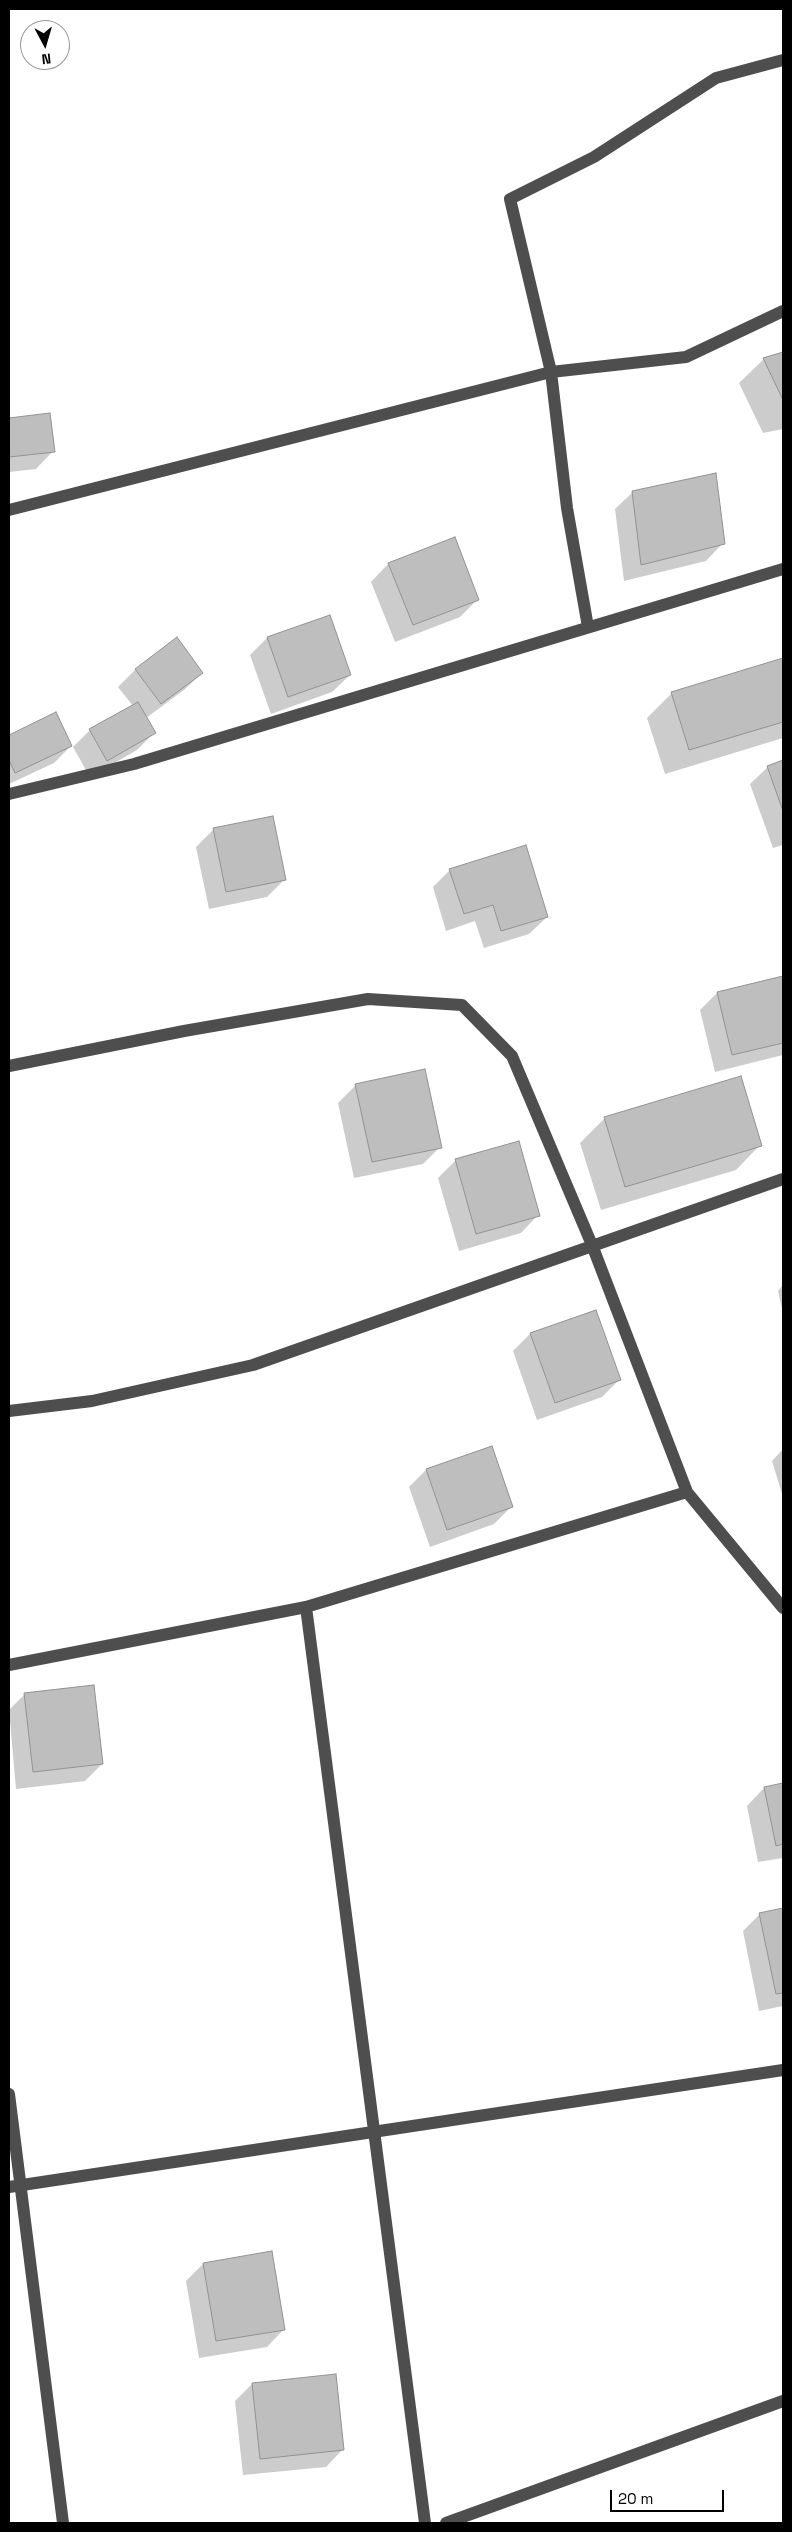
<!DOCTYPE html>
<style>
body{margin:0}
#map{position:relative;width:792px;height:2532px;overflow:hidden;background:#fff;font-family:"Space Grotesk",sans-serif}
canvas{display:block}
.frame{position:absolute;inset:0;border:10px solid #000;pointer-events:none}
.north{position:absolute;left:20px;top:20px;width:50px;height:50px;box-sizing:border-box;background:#fff;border:1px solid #999;border-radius:50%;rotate:174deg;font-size:14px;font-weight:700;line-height:20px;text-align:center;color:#000}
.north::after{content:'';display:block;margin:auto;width:18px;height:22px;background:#000;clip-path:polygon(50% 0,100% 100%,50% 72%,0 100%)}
.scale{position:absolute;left:610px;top:2490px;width:114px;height:22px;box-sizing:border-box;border:2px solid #000;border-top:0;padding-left:6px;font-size:15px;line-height:18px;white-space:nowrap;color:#000;-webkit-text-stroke:4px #fff;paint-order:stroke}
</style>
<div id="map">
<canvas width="792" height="2532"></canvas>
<div class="frame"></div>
<div class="north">N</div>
<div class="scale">20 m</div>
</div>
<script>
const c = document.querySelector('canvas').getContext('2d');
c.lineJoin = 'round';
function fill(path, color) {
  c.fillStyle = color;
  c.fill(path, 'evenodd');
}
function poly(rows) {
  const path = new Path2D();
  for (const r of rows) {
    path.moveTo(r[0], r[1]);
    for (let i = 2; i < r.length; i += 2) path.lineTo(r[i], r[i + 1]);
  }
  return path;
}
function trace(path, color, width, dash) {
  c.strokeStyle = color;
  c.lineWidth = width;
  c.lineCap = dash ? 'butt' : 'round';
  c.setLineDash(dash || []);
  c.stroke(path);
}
fill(poly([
 [783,354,783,429,763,433,739,383,764,359],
 [49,414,53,451,36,469,9,472,9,420],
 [633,492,723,543,706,561,624,581,615,509],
 [454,539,477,600,460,617,395,642,371,582,388,564],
 [267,638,350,675,332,692,271,714,250,655],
 [177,639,202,673,184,690,146,718,154,733,137,750,90,777,73,747,90,730,133,706,118,687,135,670],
 [783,659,783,738,665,774,647,718,672,693],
 [56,714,71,746,54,763,9,784,9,736],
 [783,761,783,845,773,848,750,784,768,767],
 [213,830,285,879,267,897,209,909,196,847],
 [450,870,547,917,529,934,484,948,475,921,446,931,433,887],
 [783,977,783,1055,715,1072,700,1010,717,993],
 [356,1085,440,1147,423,1164,354,1178,338,1103],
 [605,1118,760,1145,736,1170,601,1210,580,1143],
 [455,1161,538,1215,521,1233,459,1251,438,1178],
 [783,1285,783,1313,778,1291],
 [595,1311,619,1380,602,1397,537,1420,513,1351,530,1334],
 [783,1449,783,1497,772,1461],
 [426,1470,512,1506,494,1524,430,1547,409,1487],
 [25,1694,102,1764,85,1781,16,1789,9,1710],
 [783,1785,783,1858,758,1862,747,1806,764,1788],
 [783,1909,783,2006,759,2011,743,1931,760,1914],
 [203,2264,284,2329,267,2347,199,2358,186,2281],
 [252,2384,343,2449,326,2467,243,2475,235,2401]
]), '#0003');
const building = poly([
 [783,352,783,400,763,358,783,352],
 [50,413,55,452,9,457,9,418,50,413],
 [716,473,725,544,641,565,632,491,716,473],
 [455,537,479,600,413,625,388,563,455,537],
 [330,615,351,675,288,697,267,637,330,615],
 [177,637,203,673,161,704,135,669,177,637],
 [783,658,783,722,689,750,671,692,783,658],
 [138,702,156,733,107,761,89,729,138,702],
 [56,712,72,746,15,773,9,760,9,735,56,712],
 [783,760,783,811,767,766,783,760],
 [273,816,286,880,226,892,213,828,273,816],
 [526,845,548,917,501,931,493,905,464,914,449,869,526,845],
 [783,976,783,1043,732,1055,717,992,783,976],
 [425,1069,442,1148,372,1162,355,1084,425,1069],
 [741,1076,762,1146,625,1187,604,1117,741,1076],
 [519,1141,540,1216,476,1234,455,1159,519,1141],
 [596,1310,621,1380,555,1403,530,1333,596,1310],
 [492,1446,513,1507,447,1530,426,1469,492,1446],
 [94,1685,103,1764,33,1772,24,1693,94,1685],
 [783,1783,783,1844,776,1846,764,1787,783,1783],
 [783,1908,783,1993,776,1994,759,1913,783,1908],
 [272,2251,285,2330,216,2341,203,2263,272,2251],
 [336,2374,344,2450,260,2459,252,2383,336,2374]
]);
fill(building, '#bebebe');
trace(building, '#929292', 1);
trace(poly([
 [9,510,551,372,510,199,594,157,716,78,783,60],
 [588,627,567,508,551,372,686,357,783,311],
 [9,794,134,764,783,569],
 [9,1066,184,1031,368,999,462,1005,512,1056,592,1245,687,1492,783,1608],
 [9,1411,92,1401,253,1365,783,1179],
 [306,1607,425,2523],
 [9,1665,306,1607,687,1492],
 [9,2094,63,2523],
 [9,2187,783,2070],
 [446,2523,783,2401]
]), '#4e4e4e', 12);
</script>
